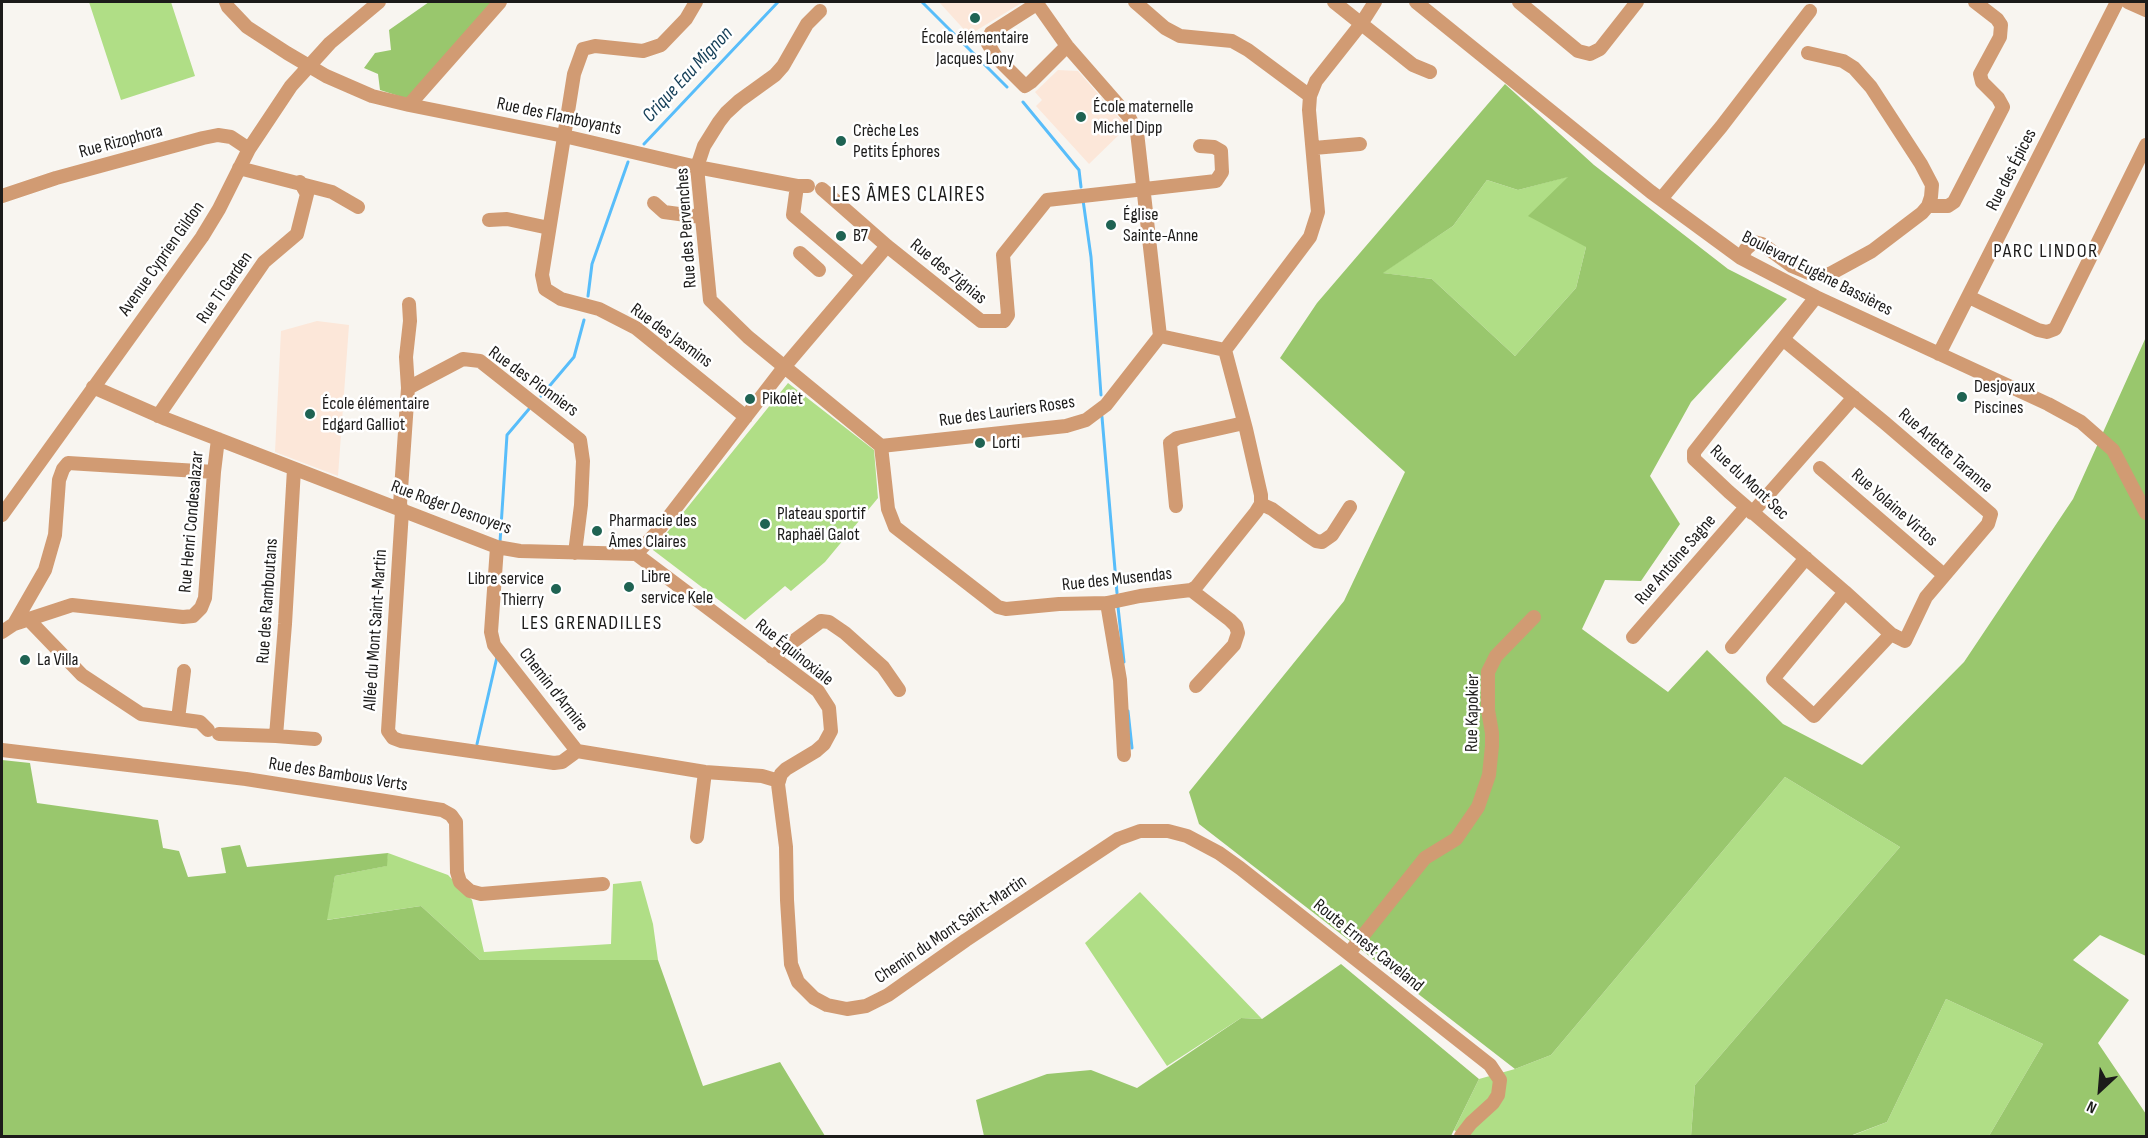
<!DOCTYPE html>
<meta charset="utf-8">
<style>
body{margin:0}
#map{position:relative;width:2148px;height:1138px;overflow:hidden;background:#f8f5f0;font-family:"Sofia Sans Condensed",sans-serif}
canvas{display:block}
.frame{position:absolute;inset:0;border:3px solid #1c1b1a;pointer-events:none}
.north{position:absolute;left:2070px;top:1060px;width:60px;height:60px;-webkit-text-stroke:4px #fff;paint-order:stroke;rotate:206deg;font-size:16px;font-weight:700;line-height:24px;text-align:center;color:#1c1b1a}
.north::after{content:'';display:block;margin:auto;width:21px;height:27px;background:#1c1b1a;clip-path:polygon(50% 0,100% 100%,50% 72%,0 100%)}
</style>
<div id="map">
<canvas width="2148" height="1138"></canvas>
<div class="frame"></div>
<div class="north">N</div>
</div>
<script>
const c = document.querySelector('canvas').getContext('2d');
c.lineJoin = 'round';
function fill(path, color) {
  c.fillStyle = color;
  c.fill(path, 'evenodd');
}
function poly(rows) {
  const path = new Path2D();
  for (const r of rows) {
    path.moveTo(r[0], r[1]);
    for (let i = 2; i < r.length; i += 2) path.lineTo(r[i], r[i + 1]);
  }
  return path;
}
function trace(path, color, width, dash) {
  c.strokeStyle = color;
  c.lineWidth = width;
  c.lineCap = dash ? 'butt' : 'round';
  c.setLineDash(dash || []);
  c.stroke(path);
}
function label(font, color, halo, rows, align = 'center') {
  c.font = font + ' "Sofia Sans Condensed",sans-serif';
  c.lineWidth = 5;
  c.setLineDash([]);
  c.textBaseline = 'middle';
  c.strokeStyle = halo;
  c.fillStyle = color;
  for (const [text, x, y, turn = 0] of rows) {
    c.save();
    c.translate(x, y);
    c.rotate((+turn || 0) * Math.PI / 180);
    c.textAlign = isNaN(turn) ? turn : align;
    if (halo) c.strokeText(text, 0, 0);
    c.fillText(text, 0, 0);
    c.restore();
  }
}
fill(poly([
 [939,2,1023,2,969,35],
 [1058,70,1078,71,1127,127,1089,164,1036,106,1042,100,1035,92],
 [317,321,349,325,338,476,275,452,281,331]
]), '#fce7d9');
fill(poly([
 [89,2,171,2,195,76,121,100],
 [1570,176,1586,247,1576,288,1515,356,1432,279,1382,273,1453,226,1487,180,1518,190],
 [788,383,874,450,878,498,825,562,791,591,785,586,745,620,653,550],
 [1785,777,1900,847,1695,1085,1691,1136,1463,1136,1454,1130,1479,1079,1515,1069,1551,1055],
 [388,853,448,875,472,900,484,952,611,944,613,884,641,881,653,924,658,960,480,960,421,906,326,920,335,876,386,866],
 [1140,892,1262,1019,1241,1018,1167,1066,1085,943],
 [1946,999,2043,1044,1989,1136,1851,1136,1887,1122]
]), '#b0de86');
fill(poly([
 [429,2,493,2,408,99,380,90,378,74,364,68,375,53,391,50,389,30],
 [1505,84,1594,165,1728,269,1787,299,1691,402,1650,476,1680,524,1641,581,1605,580,1582,629,1668,692,1707,650,1783,724,1862,765,1964,662,2073,499,2146,337,2146,956,2100,935,2073,960,2129,1000,2098,1043,2146,1114,2146,1136,1989,1136,2043,1044,1946,999,1887,1122,1850,1136,1691,1136,1695,1085,1900,847,1785,777,1551,1055,1515,1069,1199,824,1189,792,1344,601,1405,472,1280,358,1317,303],
 [1568,177,1528,216,1586,247,1576,288,1515,356,1432,279,1383,273,1453,226,1487,180,1518,190],
 [2,760,30,763,37,803,158,820,163,848,179,851,188,877,226,873,221,848,240,845,247,867,388,853,387,866,335,876,327,920,421,906,480,960,658,960,703,1086,780,1062,825,1136,2,1136],
 [1341,964,1479,1079,1451,1136,984,1136,976,1100,1047,1074,1091,1070,1137,1088,1241,1018,1262,1019]
]), '#99c76d');
trace(poly([
 [922,2,1007,87],
 [1023,102,1079,170,1081,187],
 [644,144,778,2],
 [1083,200,1091,257,1101,395],
 [588,296,592,264,628,162],
 [541,396,574,357,584,320],
 [1102,417,1117,593],
 [500,542,507,435,529,409],
 [1118,607,1124,662],
 [1128,711,1132,748],
 [477,744,497,657]
]), '#58bdfa', 3);
trace(poly([
 [226,2,228,7,247,27,287,53,326,76,372,96,409,105,564,136,697,167,797,186,808,186],
 [696,2,686,19,661,45,643,51,595,46,583,49,574,74,542,275,545,289,561,299,599,309,636,328,746,417],
 [1135,2,1165,28,1180,36,1232,41,1248,50,1310,96],
 [1334,2,1413,65,1430,72],
 [1416,2,1651,192,1741,258,1816,297,2048,404,2081,422,2113,450,2146,513],
 [1519,2,1578,51,1590,54,1600,49,1637,2],
 [2128,2,2146,10],
 [1038,3,991,33,987,42,996,57,1025,86,1031,82,1067,46],
 [820,11,807,24,783,66,775,75,739,101,726,113,719,122,704,146,697,167,710,300,748,337,881,446],
 [409,105,500,2],
 [1314,148,1360,144],
 [239,168,332,192,358,207],
 [797,186,793,215,862,274],
 [822,189,887,246,981,321,1004,321,1008,315,1003,255,1047,200,1216,181,1222,172,1221,151,1214,147,1200,146],
 [2,196,56,178,203,138,218,135,231,137,249,149],
 [1661,199,1721,127,1810,11],
 [654,203,664,212,701,217],
 [1928,206,1948,206,1954,202,2003,107,1998,98,1982,82,1980,74,2000,37,2001,25,1997,19,1975,2],
 [489,220,507,219,549,228],
 [800,253,819,270],
 [1741,258,1746,249,1754,242,1762,244,1792,266,1809,273,1828,275,1872,251,1922,213,1928,206,1931,197,1932,185,1921,164,1871,87,1854,68,1843,61,1808,53],
 [1969,297,2038,330,2047,332,2055,329,2146,145],
 [409,304,410,321,406,357,408,388,400,504,402,511,388,731,393,738,401,741,554,763,562,762,577,751],
 [1160,336,1225,350],
 [1784,340,1885,423,1991,514,1988,524,1926,597,1905,641,1891,634,1845,592,1729,492,1694,459,1694,452,1816,297],
 [1225,350,1310,237,1318,212,1309,110,1310,96,1316,81,1361,24,1375,2],
 [1939,354,2117,2],
 [93,387,166,419,497,547,520,551,636,554,657,532,785,366,887,246],
 [408,388,463,359,480,361,580,440,583,461,581,505,575,553],
 [158,416,264,262,297,234,307,194,300,182],
 [881,446,1066,426,1086,420,1106,405,1160,336,1137,132,1129,117,1067,46,1036,2],
 [881,446,888,509,895,527,998,607,1006,609,1059,604,1107,603,1140,596,1191,590,1196,587,1256,512,1261,504,1261,495,1246,429,1225,350],
 [1820,468,1944,575],
 [1261,504,1272,509,1307,535,1316,541,1322,542,1332,535,1350,507],
 [1176,506,1170,443,1177,438,1244,423],
 [1752,513,1854,397],
 [2,515,202,237,219,209,249,149,291,86,330,43,379,2],
 [497,547,491,632,494,645,577,751],
 [636,554,818,691,829,708,831,731,824,744,816,751,786,769,781,774,778,784,786,847,787,900,791,964,798,982,814,998,827,1005,847,1009,866,1006,888,995,966,940,1118,839,1140,831,1168,831,1187,836,1219,853,1240,868,1490,1065,1500,1080,1498,1095,1493,1103,1471,1123,1461,1136],
 [1191,590,1230,620,1236,626,1238,633,1234,645,1196,686],
 [1845,592,1773,679,1814,716,1891,634],
 [1107,603,1120,680,1124,755],
 [28,619,82,675,141,714,200,722,208,730],
 [14,624,72,605,183,617,193,616,201,608,205,598,214,472,218,439],
 [2,632,14,624,45,570,55,535,59,480,63,469,68,463,214,472],
 [1633,637,1746,507],
 [1732,647,1806,558],
 [772,657,821,621,829,622,845,633,883,667,899,690],
 [178,719,184,671],
 [219,734,276,736,285,624,294,469],
 [276,736,315,739],
 [2,750,246,779,442,810,451,815,456,822,457,872,460,882,470,891,481,894,603,884],
 [577,751,705,772,762,776,779,781],
 [697,837,705,772],
 [1349,953,1425,858,1456,839,1478,807,1489,775,1492,746,1492,733,1488,710,1488,672,1496,656,1534,617]
]), '#d19b73', 14);
for (const [x, y, r, color] of [
 [975,18,6,"#1f6353"],
 [1081,117,6,"#1f6353"],
 [841,141,6,"#1f6353"],
 [1111,225,6,"#1f6353"],
 [841,236,6,"#1f6353"],
 [1962,397,6,"#1f6353"],
 [750,399,6,"#1f6353"],
 [310,414,6,"#1f6353"],
 [980,443,6,"#1f6353"],
 [765,524,6,"#1f6353"],
 [597,531,6,"#1f6353"],
 [629,587,6,"#1f6353"],
 [556,589,6,"#1f6353"],
 [25,660,6,"#1f6353"]
]) {
  const dot = new Path2D();
  dot.arc(x, y, r, 0, 2 * Math.PI);
  c.fillStyle = color;
  c.fill(dot);
  trace(dot, '#fff', 2);
}
label('18px', '#1c1b1a', '#fff', [
 ["École élémentaire",975,38,"center"],
 ["Jacques Lony",975,59,"center"],
 ["École maternelle",1093,107],
 ["Michel Dipp",1093,128],
 ["Crèche Les",853,131],
 ["Petits Éphores",853,152],
 ["Église",1123,215],
 ["Sainte-Anne",1123,236],
 ["B7",853,236],
 ["Desjoyaux",1974,387],
 ["Piscines",1974,408],
 ["Pikolèt",762,399],
 ["École élémentaire",322,404],
 ["Edgard Galliot",322,425],
 ["Lorti",992,443],
 ["Plateau sportif",777,514],
 ["Raphaël Galot",777,535],
 ["Pharmacie des",609,521],
 ["Âmes Claires",609,542],
 ["Libre",641,577],
 ["service Kele",641,598],
 ["Libre service",544,579,"right"],
 ["Thierry",544,600,"right"],
 ["La Villa",37,660]
], 'left');
label('18px', '#1c1b1a', '#fff', [
 ["Rue des Flamboyants",559,117,12],
 ["Rue Rizophora",121,142,-15],
 ["Rue des Épices",2012,170,-63],
 ["Rue des Pervenches",687,228,-94],
 ["Avenue Cyprien Gildon",162,259,-55],
 ["Rue des Zignias",948,272,39],
 ["Boulevard Eugène Bassières",1817,274,27],
 ["Rue Ti Garden",225,288,-55],
 ["Rue des Jasmins",671,336,36],
 ["Rue des Pionniers",533,382,36],
 ["Rue des Lauriers Roses",1007,412,-8],
 ["Rue Arlette Taranne",1945,451,41],
 ["Rue du Mont Sec",1749,483,43],
 ["Rue Roger Desnoyers",451,508,20],
 ["Rue Yolaine Virtos",1894,508,41],
 ["Rue Henri Condesalazar",192,522,-85],
 ["Rue Antoine Sagne",1676,560,-49],
 ["Rue des Musendas",1117,580,-6],
 ["Rue des Ramboutans",268,601,-86],
 ["Allée du Mont Saint-Martin",376,630,-86],
 ["Rue Équinoxiale",794,653,39],
 ["Chemin d'Armire",553,690,52],
 ["Rue Kapokier",1473,713,-89],
 ["Rue des Bambous Verts",338,775,9],
 ["Chemin du Mont Saint-Martin",951,930,-34],
 ["Route Ernest Caveland",1368,946,39]
]);
label('italic 20px', '#143e57', '#fff', [
 ["Crique Eau Mignon",688,75,-47]
]);
c.letterSpacing = '1.5px';
label('20px', '#1c1b1a', '#fff', [
 ["PARC LINDOR",2046,252],
 ["LES GRENADILLES",592,624]
]);
c.letterSpacing = '0px';
c.letterSpacing = '1.5px';
label('21px', '#1c1b1a', '#fff', [
 ["LES ÂMES CLAIRES",909,196]
]);
c.letterSpacing = '0px';
</script>
